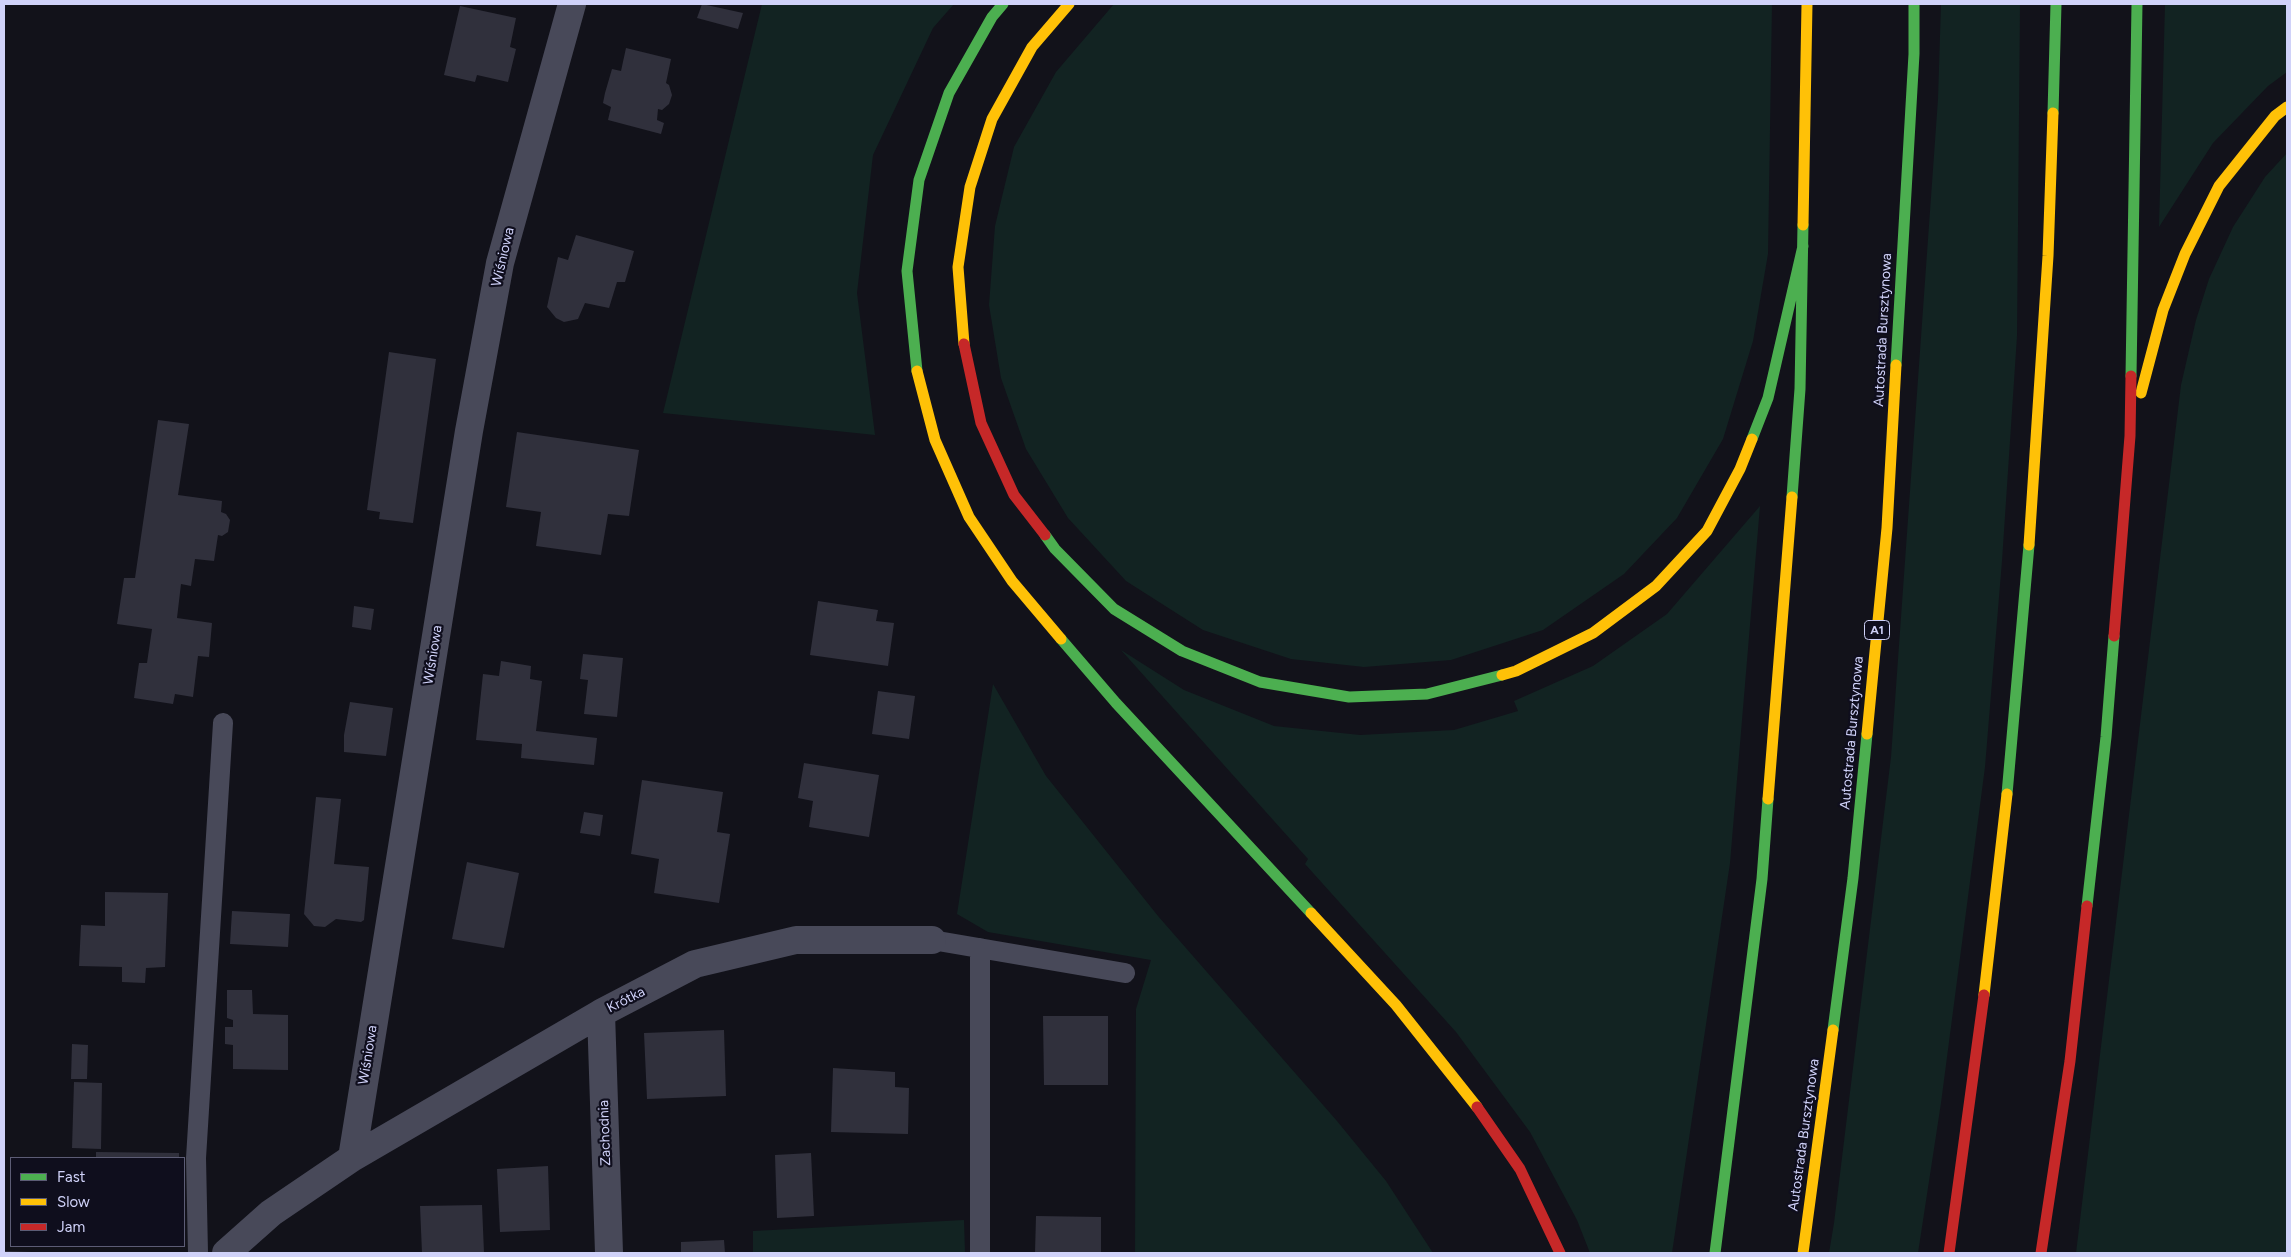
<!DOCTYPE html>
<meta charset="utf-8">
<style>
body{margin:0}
#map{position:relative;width:2291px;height:1257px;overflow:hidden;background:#12121a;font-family:Figtree,sans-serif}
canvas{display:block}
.frame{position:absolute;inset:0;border:5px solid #d0d2f9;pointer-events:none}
.legend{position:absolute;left:10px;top:1157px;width:175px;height:90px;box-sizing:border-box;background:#0f0e1d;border:1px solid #5c5c75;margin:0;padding:6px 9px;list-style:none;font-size:15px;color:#d0d2f9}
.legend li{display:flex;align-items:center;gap:10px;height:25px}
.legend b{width:25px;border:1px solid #5c5c75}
</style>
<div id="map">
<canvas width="2291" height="1257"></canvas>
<div class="frame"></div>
<ul class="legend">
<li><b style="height:6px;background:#4caf50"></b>Fast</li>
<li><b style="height:6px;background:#ffc107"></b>Slow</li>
<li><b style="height:6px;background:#c62828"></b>Jam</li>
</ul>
</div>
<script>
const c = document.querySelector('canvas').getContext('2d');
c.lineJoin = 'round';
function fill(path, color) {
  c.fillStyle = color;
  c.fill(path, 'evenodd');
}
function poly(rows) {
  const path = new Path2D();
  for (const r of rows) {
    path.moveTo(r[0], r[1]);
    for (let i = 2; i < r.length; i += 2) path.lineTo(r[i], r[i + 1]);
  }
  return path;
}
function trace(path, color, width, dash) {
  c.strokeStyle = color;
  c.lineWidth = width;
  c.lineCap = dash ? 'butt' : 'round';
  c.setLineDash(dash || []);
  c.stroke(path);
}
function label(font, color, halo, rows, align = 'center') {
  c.font = font + ' Figtree,sans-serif';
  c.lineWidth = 4.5;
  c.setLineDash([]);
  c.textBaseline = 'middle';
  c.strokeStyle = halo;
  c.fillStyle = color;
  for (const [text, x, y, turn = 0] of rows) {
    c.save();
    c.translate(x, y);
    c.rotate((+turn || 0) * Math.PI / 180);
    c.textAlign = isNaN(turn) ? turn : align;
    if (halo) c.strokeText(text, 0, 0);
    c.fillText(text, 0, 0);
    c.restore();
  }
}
fill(poly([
 [762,4,954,4,933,28,873,155,857,293,875,435,663,413],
 [1114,4,1772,4,1768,254,1753,341,1723,439,1677,518,1624,574,1543,630,1451,660,1364,667,1291,659,1203,630,1126,581,1068,518,1026,449,1001,378,989,305,995,226,1014,147,1056,72],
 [1941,4,2020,4,2017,336,2002,561,1985,767,1941,1103,1918,1253,1829,1253,1834,1223,1891,757,1938,99],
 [2165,4,2287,4,2287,72,2268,86,2213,143,2159,227],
 [2287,153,2287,1253,2076,1253,2181,385,2196,320,2209,279,2233,227,2265,177],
 [1760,506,1730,863,1672,1253,1590,1253,1577,1220,1530,1132,1456,1032,1305,864,1308,859,1121,650,1184,690,1274,726,1360,735,1454,730,1518,711,1514,701,1593,666,1667,614],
 [993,684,1046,776,1158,916,1337,1121,1386,1181,1433,1253,1135,1253,1136,1009,1151,960,988,932,957,914],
 [964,1220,965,1253,753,1253,753,1231]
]), '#122322');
fill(poly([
 [702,4,743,13,738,29,697,18],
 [460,6,516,18,510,47,516,49,508,82,477,75,475,82,444,75],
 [626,48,671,59,666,83,669,85,672,95,669,104,662,110,658,109,657,120,664,123,661,134,608,120,611,107,603,103,605,93,612,69,621,71],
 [576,235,634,251,625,282,617,282,609,308,585,303,578,319,564,322,556,318,547,307,558,257,568,260],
 [389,352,436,359,413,523,379,519,380,512,367,510],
 [158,420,189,424,178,495,222,501,221,512,226,514,230,520,228,532,222,536,218,535,214,561,195,559,191,586,181,584,177,618,212,623,209,657,198,656,193,697,175,694,173,704,134,698,139,663,147,663,152,629,117,624,124,578,135,578],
 [517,432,639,450,629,516,608,514,601,555,536,546,541,512,506,507],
 [818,601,878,610,876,621,894,623,888,666,810,655],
 [354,606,374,609,371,630,352,627],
 [583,654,623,658,617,717,584,714,588,680,580,679],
 [501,661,531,666,530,679,542,681,536,731,597,738,594,765,521,758,522,744,476,740,483,674,499,676],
 [878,691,915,696,909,739,872,734],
 [350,702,393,708,386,756,344,752,344,735],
 [804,763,879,775,869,837,809,827,813,801,798,798],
 [642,780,723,792,717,832,730,834,719,903,654,893,659,859,631,854],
 [316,797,341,799,334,864,369,867,364,920,361,922,336,919,325,927,314,926,304,914],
 [584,812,603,815,600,836,580,833],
 [467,862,519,873,504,948,452,939],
 [105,892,168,893,165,967,146,968,145,983,122,982,122,967,79,966,81,925,105,926],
 [232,911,290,914,288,947,230,944],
 [227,990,252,990,253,1014,288,1015,288,1070,233,1069,233,1045,225,1044,225,1027,233,1027,233,1020,227,1018],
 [1043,1016,1108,1016,1108,1085,1044,1085],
 [724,1030,726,1096,647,1099,644,1033],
 [72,1044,88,1045,87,1079,71,1079],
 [833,1068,895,1072,895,1087,909,1088,908,1134,831,1132],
 [74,1082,102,1083,101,1149,72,1148],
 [96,1152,179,1153,179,1158,96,1158],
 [811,1153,814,1216,777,1218,775,1155],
 [548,1166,550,1230,500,1232,497,1169],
 [482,1205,484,1253,422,1253,420,1206],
 [1036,1216,1101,1217,1101,1253,1035,1253],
 [724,1240,725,1253,681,1253,681,1242],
 [4,1251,32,1252,32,1253,4,1253]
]), '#30303c');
trace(poly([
 [932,940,1125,973],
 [198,1253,196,1158,223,723],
 [980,1253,980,948]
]), '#484959', 20);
trace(poly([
 [601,1013,609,1253],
 [352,1158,601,1013,695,964,796,940,932,940],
 [226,1253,271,1213,352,1158,469,431,500,263,572,4]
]), '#484959', 28);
trace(poly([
 [2053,113,2056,4],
 [1896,365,1914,54,1914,4],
 [917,371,907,271,919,180,949,93,992,17,1003,4],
 [2131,376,2137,4],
 [1752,439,1768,398,1803,246],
 [1792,497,1800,389,1803,225],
 [1045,535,1055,549,1114,609,1182,651,1260,682,1349,697,1427,694,1502,675],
 [1061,639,1116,703,1311,913],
 [2007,794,2029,545],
 [2087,906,2106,737,2114,636],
 [1833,1030,1853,878,1867,734],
 [1715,1253,1762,879,1768,799]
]), '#4caf50', 11);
trace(poly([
 [1803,225,1807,4],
 [964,344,958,267,970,187,992,119,1032,47,1069,4],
 [917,371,935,440,969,517,1012,581,1061,639],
 [2141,393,2163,310,2185,254,2219,186,2275,116,2287,107],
 [2029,545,2048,256,2053,113],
 [1502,675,1516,671,1593,633,1656,586,1707,531,1740,469,1752,439],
 [1867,734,1887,528,1896,365],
 [1768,799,1792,497],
 [1311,913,1396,1005,1477,1107],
 [1984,995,2007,794],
 [1803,1253,1833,1030]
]), '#ffc107', 11);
trace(poly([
 [964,344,981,423,1014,495,1045,535],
 [2114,636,2130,436,2131,376],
 [1477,1107,1520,1169,1560,1253],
 [1949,1253,1984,995],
 [2041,1253,2070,1061,2087,906]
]), '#c62828', 11);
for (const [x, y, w] of [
 [1877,630,25]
]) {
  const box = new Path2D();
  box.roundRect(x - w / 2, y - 9.5, w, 19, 4);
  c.fillStyle = '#0f0e1d';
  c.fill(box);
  trace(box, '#d0d2f9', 1);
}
label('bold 12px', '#d0d2f9', null, [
 ["A1",1877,630]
]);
label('14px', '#d0d2f9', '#0f0e1d', [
 ["Wiśniowa",503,257,-77],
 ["Autostrada Bursztynowa",1883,330,-87],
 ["Wiśniowa",433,655,-81],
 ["Autostrada Bursztynowa",1852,733,-85],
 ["Krótka",626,1000,-27],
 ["Wiśniowa",368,1055,-81],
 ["Zachodnia",605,1133,-92],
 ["Autostrada Bursztynowa",1804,1135,-82]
]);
</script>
